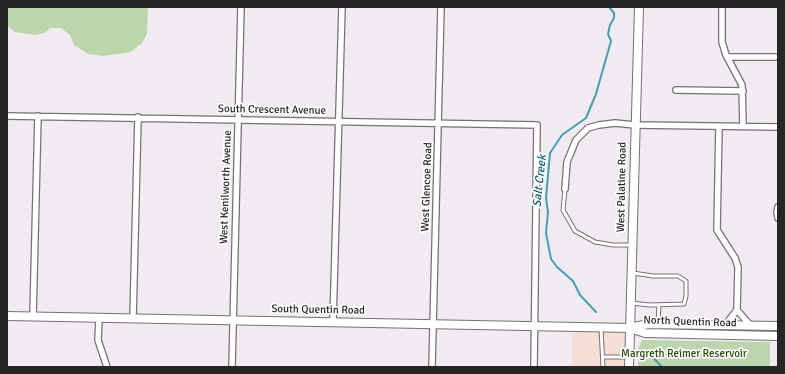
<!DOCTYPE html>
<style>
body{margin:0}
#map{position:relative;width:785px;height:374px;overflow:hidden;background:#f1ebf1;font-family:Signika,sans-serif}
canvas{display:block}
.frame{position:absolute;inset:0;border:8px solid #272527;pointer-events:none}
</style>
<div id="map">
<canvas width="785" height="374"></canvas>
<div class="frame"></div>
</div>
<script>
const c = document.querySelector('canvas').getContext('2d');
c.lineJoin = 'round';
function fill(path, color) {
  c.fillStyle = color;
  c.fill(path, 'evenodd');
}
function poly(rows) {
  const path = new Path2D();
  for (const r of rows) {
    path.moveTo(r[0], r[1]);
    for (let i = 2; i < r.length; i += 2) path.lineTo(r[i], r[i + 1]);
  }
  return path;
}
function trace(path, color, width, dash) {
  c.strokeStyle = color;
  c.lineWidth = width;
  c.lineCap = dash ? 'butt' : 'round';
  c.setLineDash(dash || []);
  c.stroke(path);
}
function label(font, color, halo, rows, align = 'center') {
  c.font = font + ' Signika,sans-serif';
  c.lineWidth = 3.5;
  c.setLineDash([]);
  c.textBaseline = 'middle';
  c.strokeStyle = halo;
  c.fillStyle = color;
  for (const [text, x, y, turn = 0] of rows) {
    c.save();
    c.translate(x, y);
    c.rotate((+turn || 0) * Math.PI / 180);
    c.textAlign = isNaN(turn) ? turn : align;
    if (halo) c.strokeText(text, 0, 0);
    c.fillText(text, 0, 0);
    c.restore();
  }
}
fill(poly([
 [572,327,630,328,629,367,572,367]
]), '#f6ddd5');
fill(poly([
 [7,7,148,7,147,34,142,43,131,52,103,56,88,54,74,45,70,35,61,28,51,28,44,33,35,35,15,32,7,26],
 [642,340,770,342,770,367,638,367,638,349]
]), '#bbd5ac');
trace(poly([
 [596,312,580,295,573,281,557,267,551,259,546,233,548,212,546,198,550,153,562,135,586,118,596,94,611,41,608,34,610,25,614,18,614,13,609,7],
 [646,350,662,367]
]), '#479db7', 2);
const service = poly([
 [565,189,563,210,575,231,595,242,613,245,631,245],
 [632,303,649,305,684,304,686,296,686,281,678,276,653,276,633,273],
 [658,324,659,305],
 [601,328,603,367],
 [603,357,629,357]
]);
const minor = poly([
 [722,7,722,42,726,55,742,85,743,126],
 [727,57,775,57],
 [676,90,743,91],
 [7,116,537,125,534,367],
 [719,126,717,230,735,258,738,267,737,310,726,324],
 [565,189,567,162,576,140,588,128,599,125,615,123,635,125,778,127],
 [778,207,777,213,778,218],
 [737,310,750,325],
 [33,316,38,116],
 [99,318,98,340,107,367],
 [133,319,138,117],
 [333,321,342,7],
 [232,367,241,7],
 [432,367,441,7]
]);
const secondary = poly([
 [7,316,630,328,645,333,778,336],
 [630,328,648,324,778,326],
 [629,367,639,7]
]);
trace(service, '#757075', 5);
trace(minor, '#757075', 8);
trace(secondary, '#757075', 10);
trace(service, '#fff', 3);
trace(minor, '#fff', 5.5);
trace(secondary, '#fff', 8);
label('11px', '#272527', '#fff', [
 ["South Crescent Avenue",272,110,1],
 ["West Kenilworth Avenue",226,187,-88],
 ["West Glencoe Road",427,187,-88],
 ["West Palatine Road",622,187,-89],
 ["South Quentin Road",318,310,1],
 ["North Quentin Road",690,322,2]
]);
label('11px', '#254606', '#fff', [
 ["Margreth Reimer Reservoir",684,354]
]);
label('italic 12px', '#155b6e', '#fff', [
 ["Salt Creek",540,181,-84]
]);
</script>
